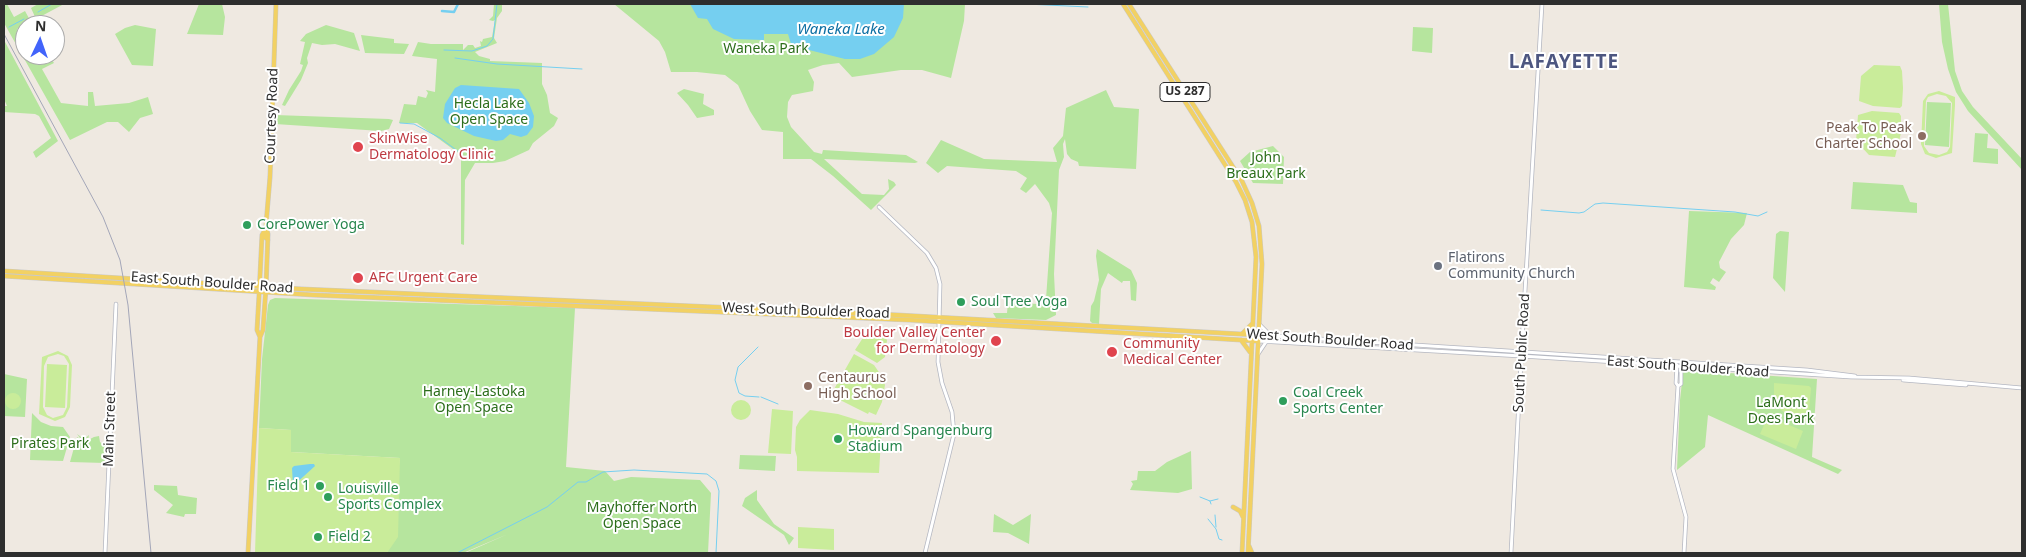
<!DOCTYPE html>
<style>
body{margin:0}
#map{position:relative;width:2026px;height:557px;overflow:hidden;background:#efe9e1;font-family:"Noto Sans",sans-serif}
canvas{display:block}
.frame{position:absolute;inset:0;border:5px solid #2e2e2e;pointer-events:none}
.north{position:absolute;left:15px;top:15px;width:50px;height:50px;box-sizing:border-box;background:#fff;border:1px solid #ababab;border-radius:50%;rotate:3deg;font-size:14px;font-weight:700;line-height:20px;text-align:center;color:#2e2e2e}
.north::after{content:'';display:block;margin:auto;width:18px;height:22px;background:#4264fb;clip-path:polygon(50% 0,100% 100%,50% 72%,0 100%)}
</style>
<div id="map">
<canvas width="2026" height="557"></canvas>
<div class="frame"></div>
<div class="north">N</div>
</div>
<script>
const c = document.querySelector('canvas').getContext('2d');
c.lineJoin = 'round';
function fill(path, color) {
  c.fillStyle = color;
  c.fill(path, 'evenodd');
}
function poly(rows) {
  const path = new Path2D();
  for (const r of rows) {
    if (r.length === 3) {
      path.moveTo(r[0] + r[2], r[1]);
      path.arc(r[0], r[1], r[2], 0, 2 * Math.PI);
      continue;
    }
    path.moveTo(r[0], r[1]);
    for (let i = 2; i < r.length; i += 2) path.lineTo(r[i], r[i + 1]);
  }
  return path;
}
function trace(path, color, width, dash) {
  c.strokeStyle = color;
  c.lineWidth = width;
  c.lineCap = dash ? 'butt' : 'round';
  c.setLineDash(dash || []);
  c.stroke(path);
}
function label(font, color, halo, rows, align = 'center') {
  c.font = font + ' "Noto Sans",sans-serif';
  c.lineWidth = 4;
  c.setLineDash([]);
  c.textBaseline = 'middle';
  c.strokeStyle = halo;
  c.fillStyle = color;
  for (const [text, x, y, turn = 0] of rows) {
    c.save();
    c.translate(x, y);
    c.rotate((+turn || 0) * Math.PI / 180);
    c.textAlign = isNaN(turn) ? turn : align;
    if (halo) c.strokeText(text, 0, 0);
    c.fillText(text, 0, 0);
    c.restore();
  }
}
fill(poly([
 [4,4,7,4,14,17,25,11,31,22,17,29,25,42,25,55,33,55,38,63,50,57,54,63,42,69,61,103,88,106,88,92,93,92,95,106,129,103,148,97,153,114,140,118,129,132,118,122,107,122,70,140,4,23],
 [38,4,64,4,36,19,31,8],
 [199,4,222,4,225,17,223,35,187,34],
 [494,4,502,4,502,11,497,18,494,38,497,43,475,52,479,56,490,59,490,61,542,63,542,84,547,95,550,113,558,118,554,126,533,143,529,150,505,161,493,163,475,163,465,180,464,245,461,244,461,155,417,123,399,123,404,104,416,105,418,96,426,98,428,93,426,90,435,92,437,59,412,56,418,42,431,44,463,44,463,50,468,45,473,45,475,48,481,46,480,41,482,42,483,39,492,37,495,20,493,21,489,20,493,16],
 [614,4,965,4,964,21,951,78,922,70,901,70,852,77,839,63,823,65,808,70,814,82,813,91,792,95,788,102,787,117,791,127,814,152,822,154,823,150,906,155,918,162,915,163,824,159,862,194,884,195,889,189,888,179,894,182,896,185,871,210,833,176,811,159,783,159,783,132,762,130,750,111,738,85,725,75,697,72,671,72,665,52,659,41],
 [1939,4,1948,4,1955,71,1962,91,1973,107,2022,159,2022,170,1968,111,1956,92,1948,69,1942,42],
 [135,25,156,29,153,66,132,65,115,34,125,28],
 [326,25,354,33,360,51,335,44,322,45,312,43,307,58,308,63,301,80,285,106,282,105,289,90,301,71,303,65,300,64,305,42,300,41,306,34],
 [1413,27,1433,28,1432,53,1412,51],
 [361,35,394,39,394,43,409,44,404,54,365,53],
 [4,40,58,141,36,158,33,152,51,138,39,116,35,114,4,112,4,106,7,106,4,99],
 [684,89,704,94,703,104,714,110,714,115,697,118,688,105,677,93],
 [1106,90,1114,107,1139,109,1136,169,1079,166,1078,162,1071,159,1067,154,1065,139,1063,144,1064,157,1059,170,1054,274,1056,315,1046,320,996,318,993,313,1007,313,1008,302,1037,304,1046,299,1052,213,1049,203,1035,184,1026,193,1020,189,1027,178,1016,171,947,166,938,173,926,163,941,140,984,159,1057,162,1053,148,1063,136,1066,108],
 [1927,102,1951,103,1949,147,1925,145],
 [275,115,389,119,393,120,389,129,381,131,275,124],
 [1975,133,1988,134,1987,148,1998,149,1998,164,1973,162],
 [1273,146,1284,157,1283,184,1253,183,1240,161,1250,152],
 [1853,182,1903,185,1910,202,1917,203,1917,213,1851,209],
 [1689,211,1747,213,1744,225,1731,239,1719,262,1720,268,1726,272,1719,282,1713,278,1710,283,1716,287,1715,290,1684,287],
 [1780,231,1789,232,1785,292,1773,278,1776,234],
 [1097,249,1131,270,1137,283,1136,301,1131,300,1130,281,1123,281,1122,283,1108,273,1101,289,1099,324,1092,323,1090,321,1091,306,1094,301,1099,280,1096,256],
 [275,298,575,308,566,467,605,471,614,481,631,477,700,480,711,493,708,553,465,553,508,534,463,553,387,553,400,458,291,452,291,430,259,428,262,359,268,305,270,300],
 [1685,370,1817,379,1812,457,1842,470,1838,474,1708,415,1705,447,1677,470,1680,400,1683,373],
 [4,374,27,379,25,417,4,416],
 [32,413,41,422,51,426,63,427,70,437,63,461,30,460],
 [77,434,84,439,89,435,88,440,94,437,99,436,100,442,106,447,105,463,70,462,77,437,84,441,87,440,80,438],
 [1191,451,1192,489,1178,493,1130,490,1133,484,1131,481,1137,480,1138,471,1155,471,1167,462],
 [740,455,776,456,775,471,739,469],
 [154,485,177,486,178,495,197,498,196,514,185,514,184,517,166,513,173,505,154,490],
 [757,490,757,500,774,524,794,538,789,545,784,535,742,506,745,498],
 [994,514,1013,525,1031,514,1029,544,1008,533,993,532]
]), '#b6e59e');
fill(poly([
 [1874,65,1900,66,1902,71,1903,88,1902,106,1900,108,1873,106,1859,101,1861,76],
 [1939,91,1955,97,1955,105,1952,153,1936,158,1925,154,1921,144,1923,101,1928,94],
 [1937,94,1946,96,1952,103,1950,147,1947,152,1939,155,1929,153,1924,146,1926,101,1928,97],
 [1872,111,1899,113,1901,116,1901,133,1895,157,1869,155,1856,141,1858,115],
 [870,327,881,332,887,340,885,357,877,363,855,350],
 [58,351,68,356,72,365,70,407,65,417,55,421,39,414,42,357],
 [58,354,64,356,69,364,67,407,63,415,53,418,47,415,43,407,44,366,48,357],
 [854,354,874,365,883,378,885,385,882,402,876,415,869,412,868,414,836,398,833,391],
 [47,364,67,365,65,408,45,407],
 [1774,383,1809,386,1811,388,1808,423,1795,420,1781,410,1774,395],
 [13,401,8],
 [741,410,10],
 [772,409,793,411,791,454,768,453],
 [810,410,838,414,864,422,882,423,879,473,797,471,797,457,795,450,796,427,800,420],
 [1768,416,1803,431,1796,449,1760,434],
 [259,428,291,430,291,452,400,458,398,537,387,553,255,553],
 [798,527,834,529,834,550,798,548]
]), '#c9ec9a');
fill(poly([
 [690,4,904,4,903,18,894,37,874,54,860,59,845,59,809,50,791,44,788,34,764,34,764,40,734,39,713,29,707,19,698,18],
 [461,85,519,89,529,103,534,116,533,127,527,135,521,137,510,134,503,140,496,141,474,136,447,123,443,118,445,104,455,88],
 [310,464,314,464,315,466,293,486,292,468,294,466]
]), '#75cff0');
trace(poly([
 [1026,4,1088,7],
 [38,12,52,4],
 [9,27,24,19],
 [444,50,472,51,487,46,493,39,497,4],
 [455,58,497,64,582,69],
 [400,123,414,124,440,138,463,155],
 [1541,210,1579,213,1584,212,1595,204,1603,203,1735,212,1758,216,1767,212],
 [758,347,738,367,735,380,739,393,745,396,759,397],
 [761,397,778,404],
 [1200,497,1210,501,1211,504],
 [1210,501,1218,499],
 [1215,515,1216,527],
 [1208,519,1216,529,1219,539,1222,540],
 [457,553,547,507,578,482,586,482,603,472,634,470,707,474,716,481,719,491,716,553]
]), '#75cff0', 1);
trace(poly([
 [442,11,454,12,458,4]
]), '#75cff0', 2.5);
const secondary = poly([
 [879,207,927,253,936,268,940,284,938,362,942,383,952,412,954,434,925,553],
 [1259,324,1270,335],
 [1258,335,1807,370,1855,376],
 [1258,341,1521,356,1851,377,1909,378,2022,388],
 [1258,354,1266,342],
 [1677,365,1676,383,1678,386,1673,469,1686,517,1684,553],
 [1903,380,1966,385],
 [1678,386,1681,384,1681,366],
 [105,553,116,304],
 [1511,553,1522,342,1542,4]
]);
const primary = poly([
 [1123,4,1236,182,1245,200,1252,222,1256,257,1242,553],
 [1129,4,1242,181,1252,203,1259,226,1262,264,1248,553],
 [268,240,265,237,270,177,276,4],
 [4,271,301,289,897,315,1258,335],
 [4,276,314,295,910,320,1258,341],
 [1242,334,1253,323],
 [260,337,257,330,259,296,262,235,265,230],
 [1241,340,1250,352],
 [1233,507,1240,511,1243,517],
 [1249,546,1252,553],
 [248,553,260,337,263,330,266,287,268,234,266,228]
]);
trace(secondary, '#b4b7c1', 4.5);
trace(primary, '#c9c9c9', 5);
trace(secondary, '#fff', 3);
trace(primary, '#f2d163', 4);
trace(poly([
 [4,34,103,217,120,260,128,305,151,553]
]), '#a3a6b8', 1);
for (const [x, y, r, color] of [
 [1922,136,5,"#8d6e63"],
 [358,147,6,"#e0444e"],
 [247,225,5,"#2e9e5b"],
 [1438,266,5,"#6b7280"],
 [358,278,6,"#e0444e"],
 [961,302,5,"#2e9e5b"],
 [996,341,6,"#e0444e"],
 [1112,352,6,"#e0444e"],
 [808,386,5,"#8d6e63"],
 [1283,401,5,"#2e9e5b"],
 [838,439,5,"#2e9e5b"],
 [320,486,5,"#2e9e5b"],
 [328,497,5,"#2e9e5b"],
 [318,537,5,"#2e9e5b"]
]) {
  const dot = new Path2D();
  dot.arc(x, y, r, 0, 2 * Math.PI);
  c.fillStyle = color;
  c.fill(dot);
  trace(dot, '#fff', 2);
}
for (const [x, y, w] of [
 [1185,92,50]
]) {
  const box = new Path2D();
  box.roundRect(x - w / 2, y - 9.5, w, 19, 4);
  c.fillStyle = '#fff';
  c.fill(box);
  trace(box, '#2e2e2e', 1);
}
label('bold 12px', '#2e2e2e', null, [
 ["US 287",1185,92]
]);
label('14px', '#2c6e1b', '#fff', [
 ["Waneka Park",766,49],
 ["Hecla Lake",489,104],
 ["Open Space",489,120],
 ["John",1266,158],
 ["Breaux Park",1266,174],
 ["Harney-Lastoka",474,392],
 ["Open Space",474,408],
 ["LaMont",1781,403],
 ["Does Park",1781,419],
 ["Pirates Park",50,444],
 ["Mayhoffer North",642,508],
 ["Open Space",642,524]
]);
label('14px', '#2e2e2e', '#fff', [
 ["Courtesy Road",272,116,-88],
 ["East South Boulder Road",212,283,4],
 ["West South Boulder Road",806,311,2],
 ["West South Boulder Road",1330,340,4],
 ["South Public Road",1522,353,-87],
 ["East South Boulder Road",1688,367,4],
 ["Main Street",110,429,-88]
]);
label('14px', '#785e54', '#fff', [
 ["Peak To Peak",1912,128],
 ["Charter School",1912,144],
 ["Centaurus",818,378,"left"],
 ["High School",818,394,"left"]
], 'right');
label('14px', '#be3a42', '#fff', [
 ["SkinWise",369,139],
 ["Dermatology Clinic",369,155],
 ["AFC Urgent Care",369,278],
 ["Boulder Valley Center",985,333,"right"],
 ["for Dermatology",985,349,"right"],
 ["Community",1123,344],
 ["Medical Center",1123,360]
], 'left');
label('14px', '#27864d', '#fff', [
 ["CorePower Yoga",257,225],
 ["Soul Tree Yoga",971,302],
 ["Coal Creek",1293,393],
 ["Sports Center",1293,409],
 ["Howard Spangenburg",848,431],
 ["Stadium",848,447],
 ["Field 1",310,486,"right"],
 ["Louisville",338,489],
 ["Sports Complex",338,505],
 ["Field 2",328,537]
], 'left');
label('14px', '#5b616d', '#fff', [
 ["Flatirons",1448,258],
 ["Community Church",1448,274]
], 'left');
label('italic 15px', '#0d6fa3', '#fff', [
 ["Waneka Lake",841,30]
]);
c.letterSpacing = '1px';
label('bold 19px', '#4d5680', '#fff', [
 ["LAFAYETTE",1564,63]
]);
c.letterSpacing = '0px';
</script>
